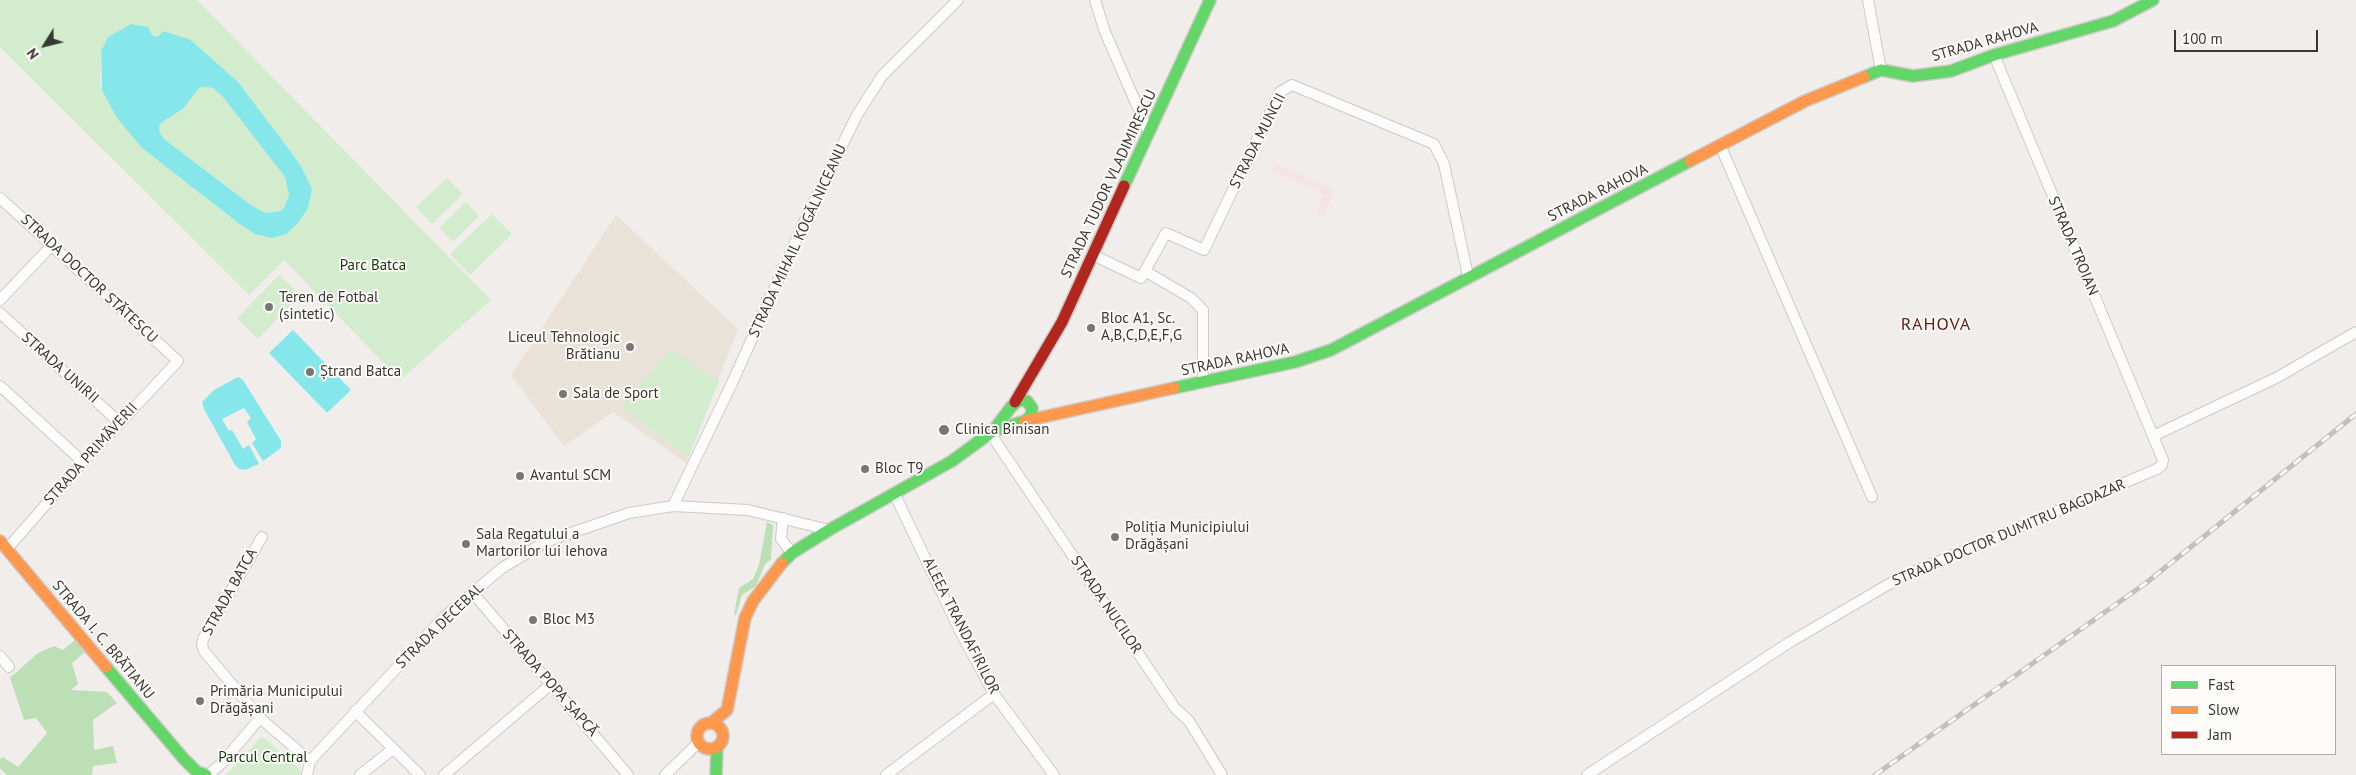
<!DOCTYPE html>
<meta charset="utf-8">
<style>
body{margin:0}
#map{position:relative;width:2356px;height:775px;overflow:hidden;background:#f0edea;font-family:"PT Sans",sans-serif}
canvas{display:block}
.legend{position:absolute;left:2161px;top:665px;width:175px;height:90px;box-sizing:border-box;background:#fefcf9;border:1px solid #afadaa;margin:0;padding:6px 9px;list-style:none;font-size:15px;color:#393633}
.legend li{display:flex;align-items:center;gap:10px;height:25px}
.legend b{width:25px;border:1px solid #afadaa}
.north{position:absolute;left:20px;top:20px;width:50px;height:50px;-webkit-text-stroke:4px #fefcf9;paint-order:stroke;rotate:234deg;font-size:14px;font-weight:700;line-height:20px;text-align:center;color:#393633}
.north::after{content:'';display:block;margin:auto;width:18px;height:22px;background:#393633;clip-path:polygon(50% 0,100% 100%,50% 72%,0 100%)}
.scale{position:absolute;left:2174px;top:30px;width:144px;height:22px;box-sizing:border-box;border:2px solid #393633;border-top:0;padding-left:6px;font-size:15px;line-height:18px;white-space:nowrap;color:#393633;-webkit-text-stroke:4px #fefcf9;paint-order:stroke}
</style>
<div id="map">
<canvas width="2356" height="775"></canvas>
<ul class="legend">
<li><b style="height:6px;background:#63d668"></b>Fast</li>
<li><b style="height:6px;background:#ff974d"></b>Slow</li>
<li><b style="height:6px;background:#b3261e"></b>Jam</li>
</ul>
<div class="north">N</div>
<div class="scale">100 m</div>
</div>
<script>
const c = document.querySelector('canvas').getContext('2d');
c.lineJoin = 'round';
function fill(path, color) {
  c.fillStyle = color;
  c.fill(path, 'evenodd');
}
function poly(rows) {
  const path = new Path2D();
  for (const r of rows) {
    if (r.length === 3) {
      path.moveTo(r[0] + r[2], r[1]);
      path.arc(r[0], r[1], r[2], 0, 2 * Math.PI);
      continue;
    }
    path.moveTo(r[0], r[1]);
    for (let i = 2; i < r.length; i += 2) path.lineTo(r[i], r[i + 1]);
  }
  return path;
}
function trace(path, color, width, dash) {
  c.strokeStyle = color;
  c.lineWidth = width;
  c.lineCap = dash ? 'butt' : 'round';
  c.setLineDash(dash || []);
  c.stroke(path);
}
function label(font, color, halo, rows, align = 'center') {
  c.font = font + ' "PT Sans",sans-serif';
  c.lineWidth = 4;
  c.setLineDash([]);
  c.textBaseline = 'middle';
  c.strokeStyle = halo;
  c.fillStyle = color;
  for (const [text, x, y, turn = 0] of rows) {
    c.save();
    c.translate(x, y);
    c.rotate((+turn || 0) * Math.PI / 180);
    c.textAlign = isNaN(turn) ? turn : align;
    if (halo) c.strokeText(text, 0, 0);
    c.fillText(text, 0, 0);
    c.restore();
  }
}
fill(poly([
 [1275,163,1335,189,1324,217,1316,213,1323,194,1271,170]
]), '#f4e4e6');
fill(poly([
 [616,215,738,329,686,463,613,412,564,446,511,375]
]), '#e8e2d9');
fill(poly([
 [0,0,197,0,491,300,400,380,284,260,249,295,0,47],
 [164,31,191,40,238,82,301,166,308,208,292,228,255,234,241,225,142,148,116,117,102,90,100,81,101,51,108,37,149,32,157,37],
 [205,87,213,88,223,97,285,177,289,195,284,208,280,211,265,213,251,205,164,139,160,133,159,127,162,122,183,109,199,88],
 [447,178,463,194,432,224,416,207],
 [466,202,479,216,453,242,439,228],
 [492,214,512,234,470,275,450,254],
 [279,275,300,295,258,339,237,318],
 [671,348,698,369,719,381,689,456,621,407],
 [262,736,301,770,300,775,226,775]
]), '#d4ecce');
fill(poly([
 [767,522,773,525,771,559,765,564,756,586,742,595,736,615,734,614,739,588,753,579,759,565],
 [75,640,85,652,72,663,78,684,71,690,107,692,117,703,93,720,94,750,113,746,117,763,93,766,92,775,7,775,0,768,0,759,3,757,18,767,47,733,36,718,24,720,10,678,38,653,54,646,63,650]
]), '#bcdfb6');
fill(poly([
 [131,24,148,27,152,35,157,37,164,31,191,40,238,82,285,144,301,166,312,189,308,208,298,223,286,234,272,238,255,234,241,225,142,148,116,117,102,90,101,51,108,37],
 [206,87,213,88,223,97,285,177,289,195,284,208,280,211,265,213,251,205,164,139,160,133,159,127,162,122,183,109,199,88],
 [293,330,351,390,327,413,269,353],
 [238,377,243,380,281,441,281,448,263,461,252,443,256,439,247,422,251,418,244,408,222,419,229,431,232,430,243,449,249,445,259,464,245,470,239,469,235,465,204,409,202,402,214,390]
]), '#86e7eb');
const street = poly([
 [1095,0,1105,32,1149,133],
 [1868,0,1881,70],
 [1720,145,1872,497],
 [0,198,178,361,83,462,7,549],
 [1093,255,1141,278,1166,233,1204,250,1280,92,1292,85,1434,144,1444,164,1468,276],
 [1145,271,1191,298,1203,310,1203,382],
 [0,300,52,245],
 [0,313,120,423],
 [0,386,83,462],
 [990,433,1175,708,1189,721,1222,775],
 [2153,436,2276,378,2356,332],
 [895,495,961,633,994,694,1054,775],
 [673,506,733,381,805,220,857,115,882,76,958,0],
 [783,518,781,539,792,553],
 [262,537,203,639,202,646,204,651,260,718,310,761],
 [472,592,628,775],
 [0,656,9,667],
 [355,711,420,775],
 [208,775,222,763,260,718],
 [307,775,310,761,444,617,502,568,545,542,629,513,673,506,748,510,829,530],
 [360,775,393,749],
 [444,775,550,685],
 [665,775,699,742],
 [886,775,994,694],
 [1587,775,1790,642,1901,577,2157,469,2162,465,2163,460,1994,55]
]);
const fast = poly([
 [1864,77,1881,70,1913,76,1951,71,1994,55,2113,21,2153,0],
 [1124,186,1210,0],
 [1174,388,1295,362,1331,350,1690,161],
 [993,431,1025,421,1031,416,1032,408,1027,401,1019,400,1011,407],
 [782,563,792,553,829,530,952,461,993,431,1011,407],
 [106,667,183,758,197,772,206,775],
 [716,775,717,747]
]);
const slow = poly([
 [1690,161,1805,101,1864,77],
 [1025,421,1174,388],
 [0,541,106,667],
 [711,723,727,710,745,618,753,601,782,563],
 [710,736,13]
]);
const jam = poly([
 [1015,402,1062,322,1124,186]
]);
trace(street, '#cccac7', 12);
trace(fast, '#cccac7', 14);
trace(slow, '#cccac7', 14);
trace(jam, '#cccac7', 14);
trace(street, '#fdfcfc', 10);
trace(fast, '#63d668', 11);
trace(slow, '#ff974d', 11);
trace(jam, '#b3261e', 11);
const rail = poly([
 [1875,775,2146,583,2356,414]
]);
trace(rail, '#c1c0c0', 5);
trace(rail, '#fefcf9', 3, [9]);
for (const [x, y, r, color] of [
 [269,307,5,"#797673"],
 [1091,328,5,"#797673"],
 [630,347,5,"#797673"],
 [310,372,5,"#797673"],
 [563,394,5,"#797673"],
 [944,430,6,"#797673"],
 [865,469,5,"#797673"],
 [520,476,5,"#797673"],
 [1115,537,5,"#797673"],
 [466,544,5,"#797673"],
 [533,620,5,"#797673"],
 [200,701,5,"#797673"]
]) {
  const dot = new Path2D();
  dot.arc(x, y, r, 0, 2 * Math.PI);
  c.fillStyle = color;
  c.fill(dot);
  trace(dot, '#fefcf9', 2);
}
label('15px', '#393633', '#fefcf9', [
 ["STRADA RAHOVA",1985,42,-16],
 ["STRADA MUNCII",1258,141,-63],
 ["STRADA TUDOR VLADIMIRESCU",1109,184,-65],
 ["STRADA RAHOVA",1598,193,-27],
 ["STRADA MIHAIL KOGĂLNICEANU",798,241,-65],
 ["STRADA TROIAN",2073,246,67],
 ["STRADA DOCTOR STĂTESCU",89,279,43],
 ["STRADA RAHOVA",1235,360,-12],
 ["STRADA UNIRII",60,368,42],
 ["STRADA PRIMĂVERII",91,454,-48],
 ["STRADA DOCTOR DUMITRU BAGDAZAR",2009,533,-23],
 ["STRADA BATCA",230,592,-61],
 ["STRADA NUCILOR",1106,605,56],
 ["STRADA DECEBAL",440,626,-44],
 ["ALEEA TRANDAFIRILOR",961,626,63],
 ["STRADA I. C. BRĂTIANU",103,640,50],
 ["STRADA POPA ȘAPCĂ",550,683,49]
]);
label('15px', '#0f3b0a', '#fefcf9', [
 ["Parc Batca",373,266],
 ["Parcul Central",263,758]
]);
label('15px', '#393633', '#fefcf9', [
 ["Teren de Fotbal",279,298],
 ["(sintetic)",279,315],
 ["Bloc A1, Sc.",1101,319],
 ["A,B,C,D,E,F,G",1101,336],
 ["Liceul Tehnologic",620,338,"right"],
 ["Brătianu",620,355,"right"],
 ["Ștrand Batca",320,372],
 ["Sala de Sport",573,394],
 ["Clinica Binisan",955,430],
 ["Bloc T9",875,469],
 ["Avantul SCM",530,476],
 ["Poliția Municipiului",1125,528],
 ["Drăgășani",1125,545],
 ["Sala Regatului a",476,535],
 ["Martorilor lui Iehova",476,552],
 ["Bloc M3",543,620],
 ["Primăria Municipului",210,692],
 ["Drăgășani",210,709]
], 'left');
c.letterSpacing = '1px';
label('18px', '#65211b', '#fefcf9', [
 ["RAHOVA",1936,325]
]);
c.letterSpacing = '0px';
</script>
